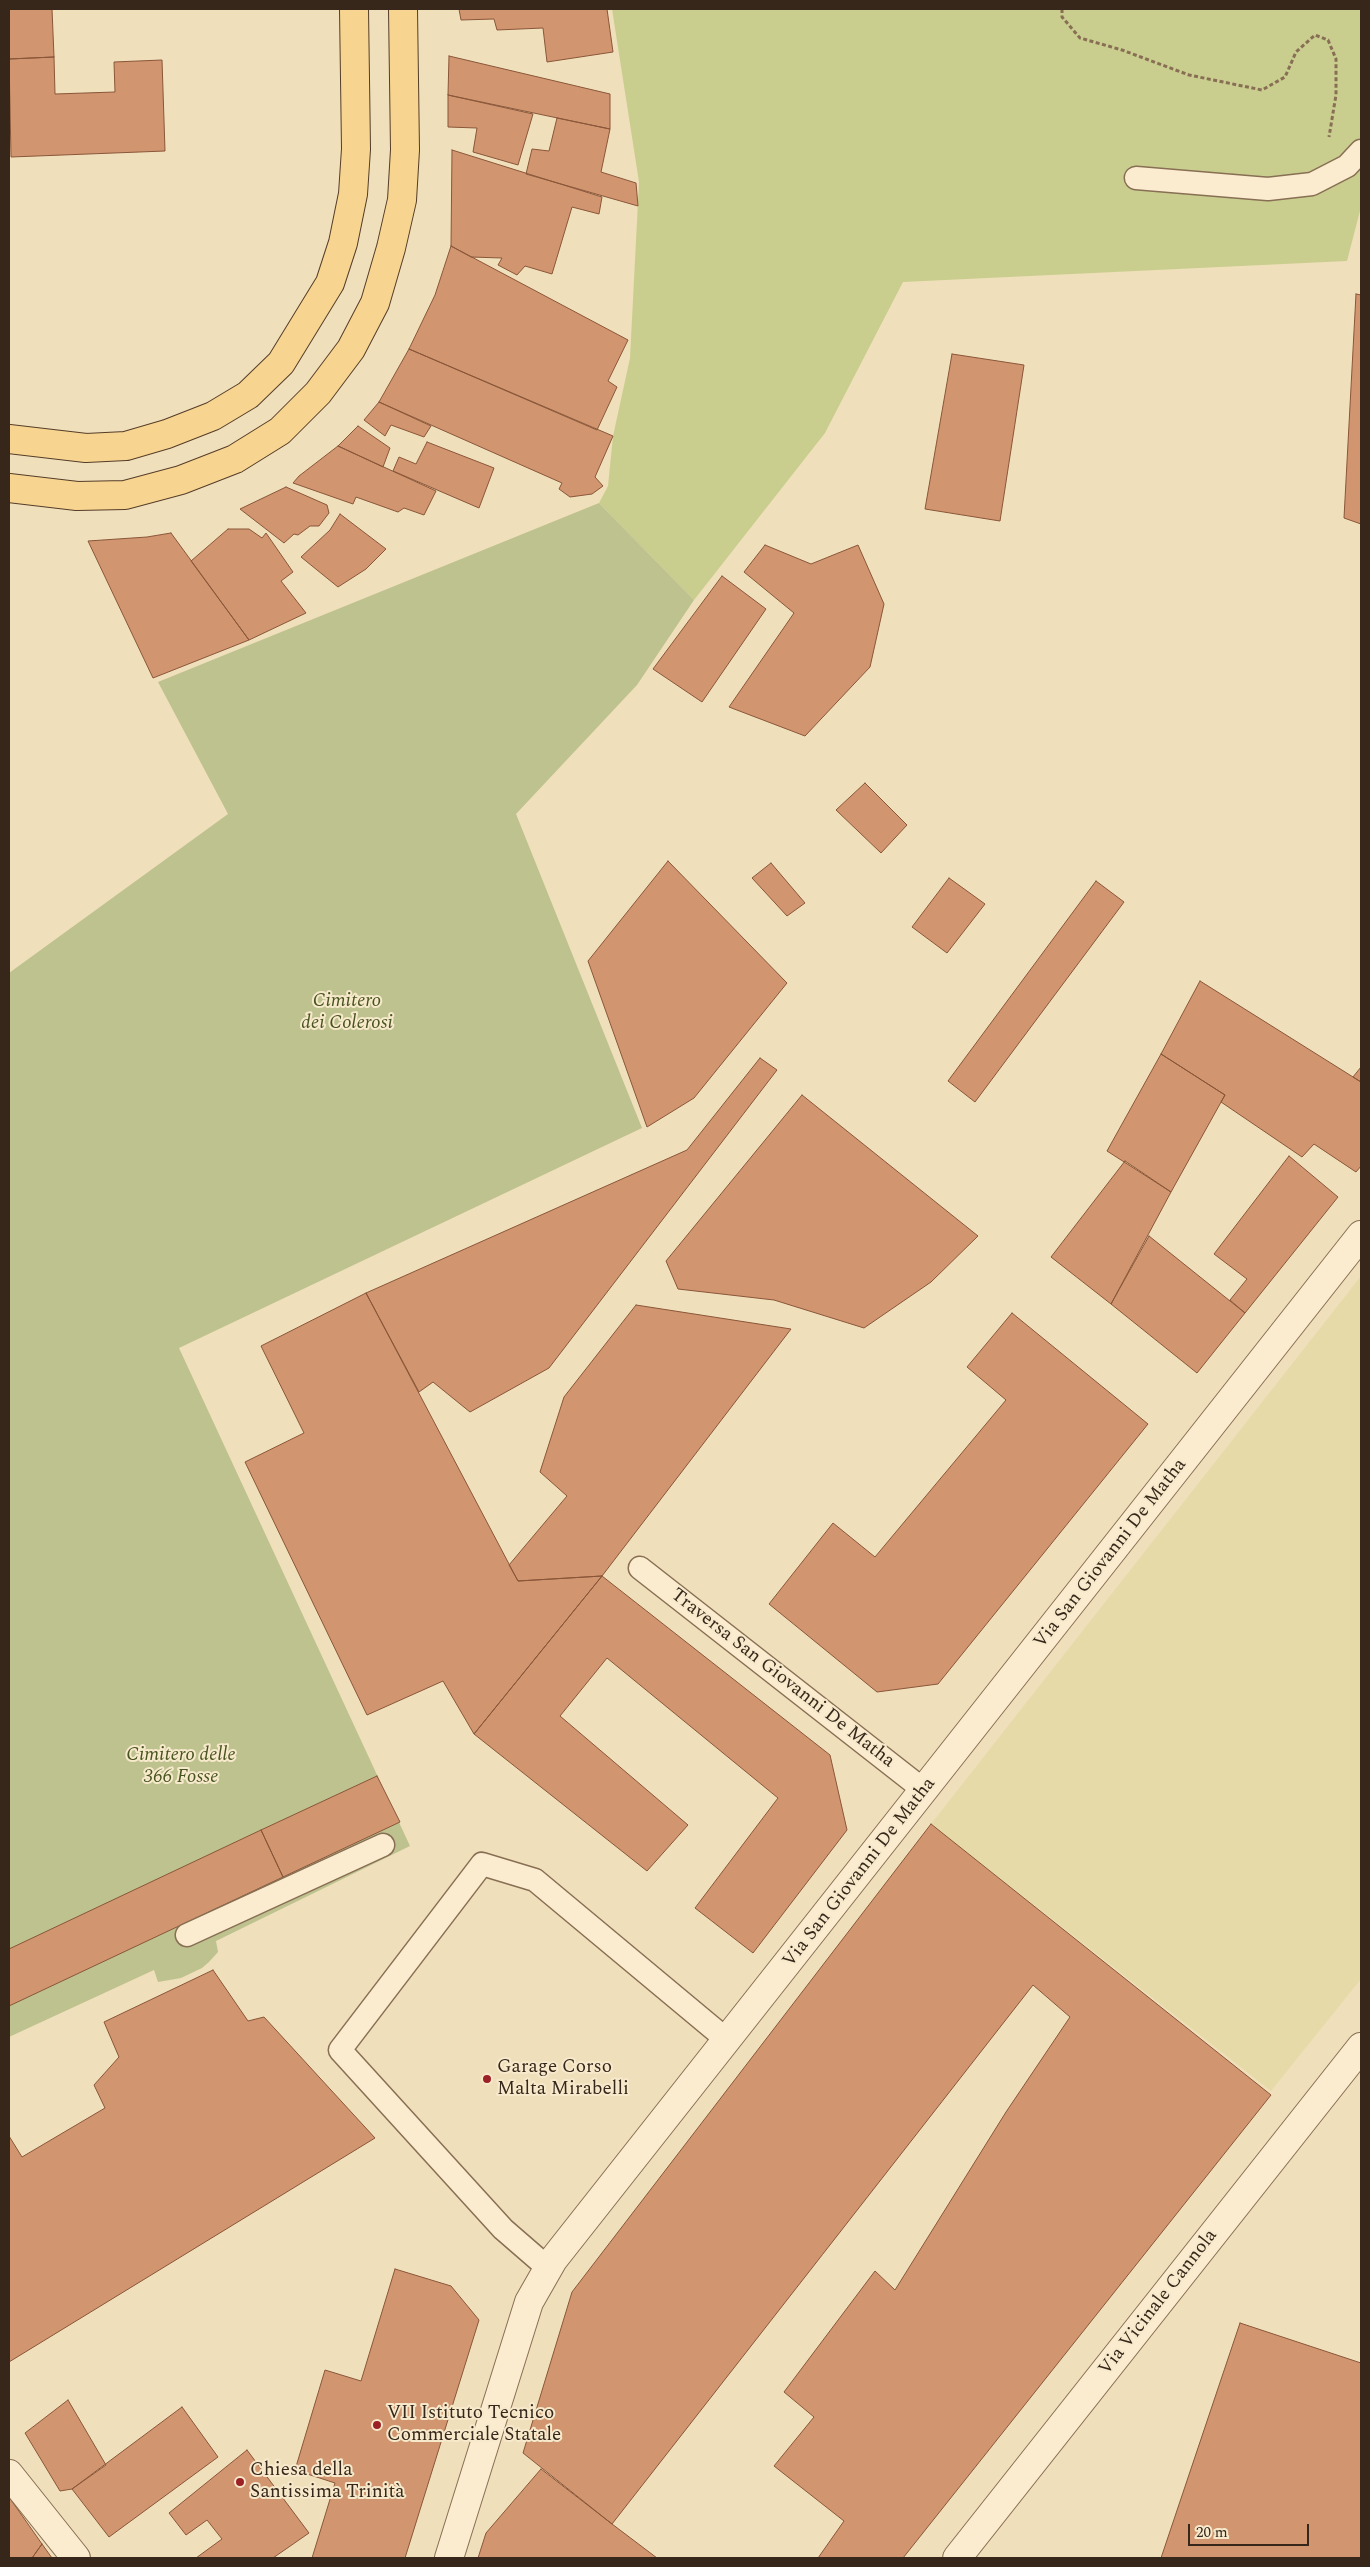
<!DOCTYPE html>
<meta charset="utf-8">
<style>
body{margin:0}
#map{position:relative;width:1370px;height:2567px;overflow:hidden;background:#f0dfbb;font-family:Spectral,serif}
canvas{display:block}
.frame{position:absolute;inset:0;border:10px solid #36271a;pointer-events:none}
.scale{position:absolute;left:1188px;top:2524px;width:121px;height:22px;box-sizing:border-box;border:2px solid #36271a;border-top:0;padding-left:6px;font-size:15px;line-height:18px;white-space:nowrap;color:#36271a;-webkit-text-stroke:4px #f7e9cb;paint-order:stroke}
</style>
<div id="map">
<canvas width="1370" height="2567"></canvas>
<div class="frame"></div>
<div class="scale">20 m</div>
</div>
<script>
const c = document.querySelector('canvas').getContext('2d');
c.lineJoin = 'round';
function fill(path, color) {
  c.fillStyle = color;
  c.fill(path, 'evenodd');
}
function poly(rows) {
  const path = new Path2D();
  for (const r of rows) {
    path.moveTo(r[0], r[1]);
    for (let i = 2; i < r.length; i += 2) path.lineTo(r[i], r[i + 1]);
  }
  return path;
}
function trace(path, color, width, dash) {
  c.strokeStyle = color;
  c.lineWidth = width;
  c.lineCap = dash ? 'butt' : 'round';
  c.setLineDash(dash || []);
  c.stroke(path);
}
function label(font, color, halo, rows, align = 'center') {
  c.font = font + ' Spectral,serif';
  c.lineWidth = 4;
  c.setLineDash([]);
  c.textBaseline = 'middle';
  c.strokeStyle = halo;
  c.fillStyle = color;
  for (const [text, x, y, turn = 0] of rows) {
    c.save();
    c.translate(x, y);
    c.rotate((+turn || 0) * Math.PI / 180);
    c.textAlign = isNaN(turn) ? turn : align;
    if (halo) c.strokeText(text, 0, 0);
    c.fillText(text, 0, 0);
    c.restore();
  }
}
fill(poly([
 [1361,1276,1361,1979,1271,2091,931,1824]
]), '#e6dba8');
fill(poly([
 [612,9,1361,9,1361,207,1347,261,903,282,825,433,694,600,599,503,608,486,613,436,630,358,639,182]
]), '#c9ce8f');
fill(poly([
 [599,503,694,600,637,685,516,814,642,1128,179,1348,410,1846,216,1941,218,1952,209,1962,202,1968,181,1978,158,1982,154,1970,9,2037,9,973,228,814,158,682]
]), '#bec28f');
const building = poly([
 [9,9,52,9,54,57,9,59,9,9],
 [459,9,607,9,613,52,547,62,543,28,497,30,494,19,461,20,459,9],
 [449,56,610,94,610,129,448,95,449,56],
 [54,57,55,94,115,92,114,62,162,60,165,151,11,157,9,59,54,57],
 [448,95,533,114,518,165,473,152,477,128,448,127,448,95],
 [557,118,610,129,601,172,636,183,638,206,526,174,532,149,549,151,557,118],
 [452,150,602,197,599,214,572,207,552,274,525,266,517,275,498,265,502,258,471,257,451,246,452,150],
 [451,246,628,340,608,381,617,387,597,430,409,349,435,295,451,246],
 [1356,294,1361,295,1361,524,1344,518,1356,294],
 [409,349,613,436,595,477,603,486,592,494,570,497,559,489,562,483,379,402,409,349],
 [952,354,1024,365,1000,521,925,509,952,354],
 [379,402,431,426,424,437,391,425,385,436,364,420,379,402],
 [358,426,390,448,383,467,338,446,358,426],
 [427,442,494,468,479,508,393,471,399,457,416,464,427,442],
 [338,446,436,491,424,515,404,508,398,512,356,497,353,504,293,483,299,476,338,446],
 [286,487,327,505,329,513,319,526,310,526,298,535,294,534,284,543,240,509,286,487],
 [340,514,386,549,366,569,338,587,301,557,330,530,340,514],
 [228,529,249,529,262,538,266,533,293,572,281,581,306,613,249,640,191,561,228,529],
 [171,533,249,640,153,678,88,541,147,537,171,533],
 [765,545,811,564,858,545,884,604,870,667,805,736,729,707,794,613,744,572,765,545],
 [722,576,766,609,702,702,653,669,722,576],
 [865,783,907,825,881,853,836,810,865,783],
 [668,861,787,983,694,1098,647,1127,588,961,668,861],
 [771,863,805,903,787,916,752,878,771,863],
 [949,878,985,904,947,953,912,927,949,878],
 [1096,881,1124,902,975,1102,948,1081,1096,881],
 [1200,981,1361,1082,1361,1166,1356,1172,1314,1144,1302,1157,1221,1102,1225,1095,1161,1054,1200,981],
 [1161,1054,1225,1095,1171,1192,1107,1151,1161,1054],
 [760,1058,777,1070,549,1368,470,1412,433,1382,419,1392,366,1293,687,1150,760,1058],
 [1361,1067,1361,1082,1353,1077,1361,1067],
 [802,1095,978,1236,931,1282,864,1328,774,1300,678,1289,666,1261,802,1095],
 [1289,1156,1338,1197,1245,1313,1230,1300,1247,1279,1214,1254,1289,1156],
 [1125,1161,1171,1192,1111,1304,1051,1257,1125,1161],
 [1149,1236,1245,1313,1197,1373,1111,1304,1149,1236],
 [366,1293,518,1581,602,1576,474,1734,443,1681,367,1715,245,1462,304,1433,261,1346,366,1293],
 [636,1305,791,1329,602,1576,518,1581,509,1565,567,1496,540,1472,564,1397,636,1305],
 [1012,1313,1148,1424,938,1684,877,1692,769,1604,833,1523,875,1557,1006,1400,967,1367,1012,1313],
 [602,1576,830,1755,847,1830,753,1953,695,1908,778,1798,607,1658,560,1716,688,1825,647,1871,474,1734,602,1576],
 [377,1776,400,1822,283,1877,261,1830,377,1776],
 [931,1824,1271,2095,903,2558,818,2558,844,2521,774,2466,814,2417,784,2392,875,2271,895,2290,1006,2112,1070,2017,1033,1985,612,2524,523,2453,572,2292,931,1824],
 [261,1830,283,1877,9,2006,9,1949,261,1830],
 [213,1970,248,2021,264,2017,375,2138,9,2362,9,2136,22,2157,105,2108,94,2085,119,2057,104,2022,213,1970],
 [395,2269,451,2286,479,2320,405,2558,312,2558,335,2483,295,2470,325,2370,361,2381,395,2269],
 [1240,2323,1361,2363,1361,2558,1161,2558,1240,2323],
 [68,2400,106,2465,72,2489,60,2491,25,2433,68,2400],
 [182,2407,218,2457,109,2537,72,2489,182,2407],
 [247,2450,309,2533,273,2558,196,2558,222,2539,207,2520,186,2535,169,2513,247,2450],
 [541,2469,612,2524,657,2558,478,2558,486,2533,541,2469],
 [9,2497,42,2544,32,2558,9,2558,9,2497],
 [42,2544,52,2558,32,2558,42,2544]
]);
fill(building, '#d1956f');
trace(building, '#895639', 1);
const service = poly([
 [1136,178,1268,189,1312,184,1347,166,1361,151],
 [640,1568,925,1791],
 [187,1935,383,1845],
 [548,2268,503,2229,340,2050,482,1864,535,1880,727,2040]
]);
const minor = poly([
 [9,2474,76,2558],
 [449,2558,529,2302,553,2260,1361,1235],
 [957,2558,1361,2047]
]);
const primary = poly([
 [9,439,86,448,126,446,167,434,213,416,248,395,281,363,330,283,343,243,353,194,356,149,354,9],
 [9,488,77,496,125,495,181,480,235,459,280,431,318,393,351,349,375,303,391,248,402,200,405,150,403,9]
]);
trace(service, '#886f54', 25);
trace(minor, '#886f54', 30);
trace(primary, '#553d29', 30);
trace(poly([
 [1062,9,1062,17,1080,38,1122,50,1189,75,1262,90,1285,77,1296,52,1315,35,1328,40,1336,59,1336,95,1329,137]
]), '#886f54', 3, [4, 2.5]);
trace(service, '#fbeccf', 22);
trace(minor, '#fbeccf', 28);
trace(primary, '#f7d48f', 28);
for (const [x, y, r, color] of [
 [487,2079,5,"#9b2125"],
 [377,2425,5,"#9b2125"],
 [240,2482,5,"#9b2125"]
]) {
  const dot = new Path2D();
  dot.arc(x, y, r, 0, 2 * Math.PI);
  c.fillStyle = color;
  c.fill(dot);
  trace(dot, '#f7e9cb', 2);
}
label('italic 19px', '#48541f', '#f7e9cb', [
 ["Cimitero",347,1002],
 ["dei Colerosi",347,1024],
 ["Cimitero delle",181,1756],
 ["366 Fosse",181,1778]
]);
label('19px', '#36271a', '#f7e9cb', [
 ["Via San Giovanni De Matha",1111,1554,-52],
 ["Traversa San Giovanni De Matha",782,1679,38],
 ["Via San Giovanni De Matha",860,1873,-52],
 ["Via Vicinale Cannola",1159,2303,-52]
]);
label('19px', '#36271a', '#f7e9cb', [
 ["Garage Corso",497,2068],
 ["Malta Mirabelli",497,2090],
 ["VII Istituto Tecnico",387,2414],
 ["Commerciale Statale",387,2436],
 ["Chiesa della",250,2471],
 ["Santissima Trinità",250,2493]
], 'left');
</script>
